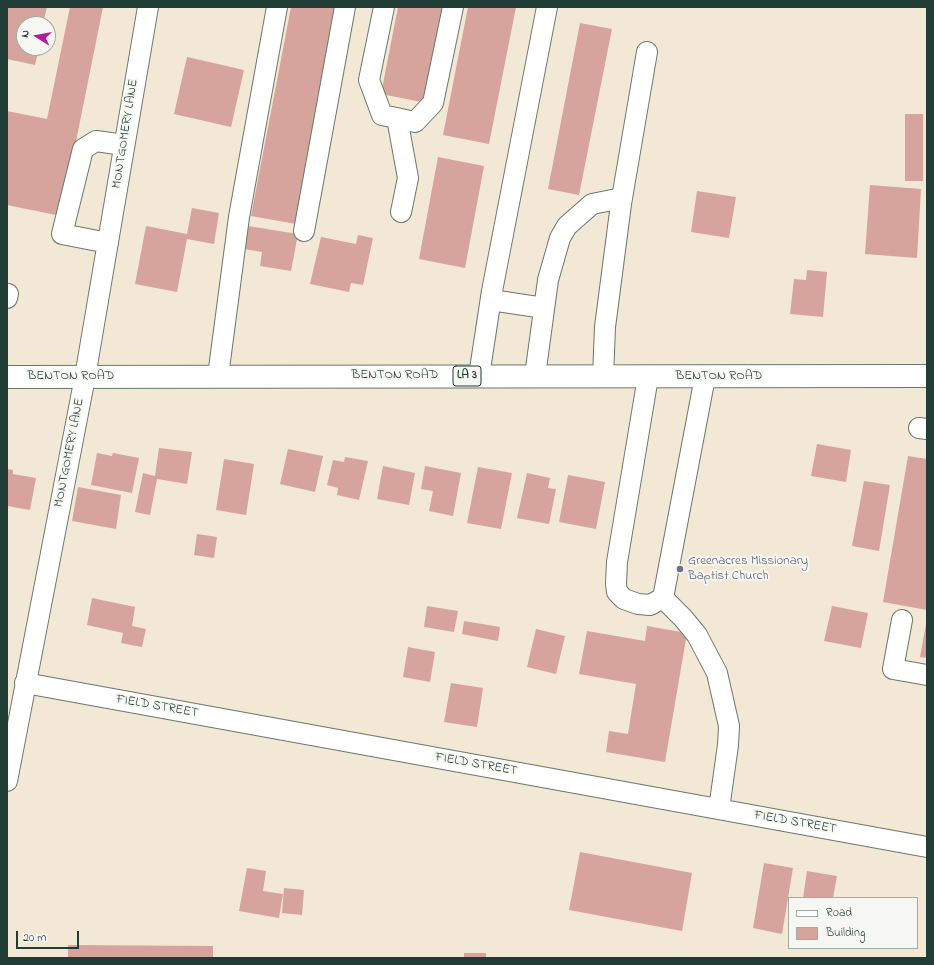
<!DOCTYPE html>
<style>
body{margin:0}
#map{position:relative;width:934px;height:965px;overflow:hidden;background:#f2e8d5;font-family:"Indie Flower",sans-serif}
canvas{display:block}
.frame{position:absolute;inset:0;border:8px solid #1f3d34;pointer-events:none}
.legend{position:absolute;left:788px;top:897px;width:130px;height:52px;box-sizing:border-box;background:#f6f6f2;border:1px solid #a0aca6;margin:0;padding:5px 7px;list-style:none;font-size:12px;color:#1f3d34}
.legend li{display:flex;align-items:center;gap:8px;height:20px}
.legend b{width:20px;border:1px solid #a0aca6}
.north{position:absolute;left:16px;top:16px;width:40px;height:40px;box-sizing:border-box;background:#f6f6f2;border:1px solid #a0aca6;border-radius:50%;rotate:281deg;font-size:11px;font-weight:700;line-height:16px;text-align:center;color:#1f3d34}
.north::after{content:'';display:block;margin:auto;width:14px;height:18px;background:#b5179e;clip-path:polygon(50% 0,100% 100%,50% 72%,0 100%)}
.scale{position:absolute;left:16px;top:931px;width:63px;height:18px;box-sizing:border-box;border:2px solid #1f3d34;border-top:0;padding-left:5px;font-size:12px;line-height:14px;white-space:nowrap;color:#1f3d34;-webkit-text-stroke:3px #f6f6f2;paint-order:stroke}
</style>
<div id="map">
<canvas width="934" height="965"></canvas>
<div class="frame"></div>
<ul class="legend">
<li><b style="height:5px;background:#fff"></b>Road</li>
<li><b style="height:11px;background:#d6a49c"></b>Building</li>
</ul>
<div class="north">N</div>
<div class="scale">20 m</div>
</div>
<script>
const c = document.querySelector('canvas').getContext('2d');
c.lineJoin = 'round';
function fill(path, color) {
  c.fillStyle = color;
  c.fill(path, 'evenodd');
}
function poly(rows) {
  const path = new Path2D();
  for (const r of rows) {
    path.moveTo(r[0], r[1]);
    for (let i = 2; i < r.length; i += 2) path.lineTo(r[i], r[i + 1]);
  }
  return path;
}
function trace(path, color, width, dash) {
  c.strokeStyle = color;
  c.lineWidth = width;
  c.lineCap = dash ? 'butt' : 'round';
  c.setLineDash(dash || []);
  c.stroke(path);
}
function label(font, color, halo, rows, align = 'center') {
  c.font = font + ' "Indie Flower",sans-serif';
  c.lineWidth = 4;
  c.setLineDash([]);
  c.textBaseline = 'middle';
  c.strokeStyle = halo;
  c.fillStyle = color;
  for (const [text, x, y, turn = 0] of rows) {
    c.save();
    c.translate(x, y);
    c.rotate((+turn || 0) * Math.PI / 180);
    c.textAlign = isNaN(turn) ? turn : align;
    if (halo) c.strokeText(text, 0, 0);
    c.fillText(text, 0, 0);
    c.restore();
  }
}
fill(poly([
 [7,7,47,7,43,24,24,24,24,48,39,48,35,65,7,59],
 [70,7,103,7,61,216,7,205,7,111,47,119],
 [291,7,337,7,296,224,251,216],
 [398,7,445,7,427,103,381,94],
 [468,7,516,7,489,144,443,135],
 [580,23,612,29,579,195,548,189],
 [187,57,244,70,231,127,174,114],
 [905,114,923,114,923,181,905,181],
 [438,157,484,166,465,268,419,259],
 [870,185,921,189,917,258,865,254],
 [697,191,736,197,729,238,691,232],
 [192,208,219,213,214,244,187,239,177,292,135,284,146,226,187,234],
 [248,226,298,234,291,271,260,266,262,252,244,249],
 [358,235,373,238,363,285,351,283,349,292,310,284,321,237,356,244],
 [807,270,827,272,823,317,790,314,794,279,806,280],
 [817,444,851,450,846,482,811,476],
 [159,448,192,452,187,484,157,479,150,515,135,512,143,473,155,476],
 [288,449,323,456,315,492,280,484],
 [97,453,112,456,113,453,139,458,132,493,91,485],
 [908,456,927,459,927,610,883,602],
 [345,457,368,461,359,500,337,495,338,488,327,485,333,460,344,462],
 [224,459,254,464,246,515,216,510],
 [383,466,415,473,409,505,377,499],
 [425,466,461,473,453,516,429,511,433,491,421,489],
 [478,467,512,473,501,529,467,523],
 [7,469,13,470,13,474,36,478,30,510,7,506],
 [527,473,550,478,548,488,556,489,549,524,517,518],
 [568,475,605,482,596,529,559,522],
 [864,481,890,485,879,551,852,546],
 [78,487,121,495,116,529,72,521],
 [197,534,217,537,214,558,194,555],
 [92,598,135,607,132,626,146,629,142,647,121,643,123,633,87,625],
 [427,606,458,611,454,632,424,627],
 [832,606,868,613,861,648,824,641],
 [464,621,500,627,498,641,462,634],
 [926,624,927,624,927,658,920,657],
 [647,626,687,633,665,762,606,752,609,731,628,734,636,684,579,674,587,631,645,641],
 [536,629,565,636,556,674,527,667],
 [408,647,435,652,430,682,403,677],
 [451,683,483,688,477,727,444,722],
 [580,852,692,873,682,931,569,910],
 [764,863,793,868,782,934,753,928],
 [247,868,266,871,263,891,283,894,279,918,239,911],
 [807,871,837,876,833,898,803,898],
 [284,888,304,890,302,915,282,913],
 [68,945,213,946,213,958,68,958],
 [464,953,486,953,486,958,464,958]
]), '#d6a49c');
const minor = poly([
 [384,7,369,80,382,115,415,122,433,103,453,7],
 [397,118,408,178,401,212],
 [304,231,345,7],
 [108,243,62,234,83,149,96,141,124,145],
 [7,298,8,294],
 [491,300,544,308],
 [218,376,239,217,277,7],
 [479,376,492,291,547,7],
 [535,376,548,280,560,238,567,226,592,204,622,198],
 [603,377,605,327,621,204,647,52],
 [648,377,617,562,616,584,617,592,624,599,638,604,650,605,663,598,683,618,697,635,717,673,729,726,728,745,719,809],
 [919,428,927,429],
 [663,598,705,377],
 [902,620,893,669,927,675],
 [25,683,927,847],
 [7,781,85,377,148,7]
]);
const major = poly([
 [7,377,927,376]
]);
trace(minor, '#69796c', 22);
trace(major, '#69796c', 24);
trace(minor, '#fff', 20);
trace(major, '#fff', 22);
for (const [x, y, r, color] of [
 [680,569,4,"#6b7280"]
]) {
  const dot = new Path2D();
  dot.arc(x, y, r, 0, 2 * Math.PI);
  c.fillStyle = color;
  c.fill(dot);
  trace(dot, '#f6f6f2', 1.5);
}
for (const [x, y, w] of [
 [467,376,28]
]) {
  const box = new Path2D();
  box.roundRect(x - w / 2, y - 10, w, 20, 3);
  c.fillStyle = '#f6f6f2';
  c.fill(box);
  trace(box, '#1f3d34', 1);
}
label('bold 12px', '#1f3d34', null, [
 ["LA 3",467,376]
]);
label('13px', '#1f3d34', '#f6f6f2', [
 ["MONTGOMERY LANE",126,134,-81],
 ["BENTON ROAD",395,376],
 ["BENTON ROAD",71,377],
 ["BENTON ROAD",719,377],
 ["MONTGOMERY LANE",70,453,-79],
 ["FIELD STREET",157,707,10],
 ["FIELD STREET",476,765,10],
 ["FIELD STREET",795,823,10]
]);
label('13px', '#5b616d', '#f6f6f2', [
 ["Greenacres Missionary",688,562],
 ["Baptist Church",688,577]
], 'left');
</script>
